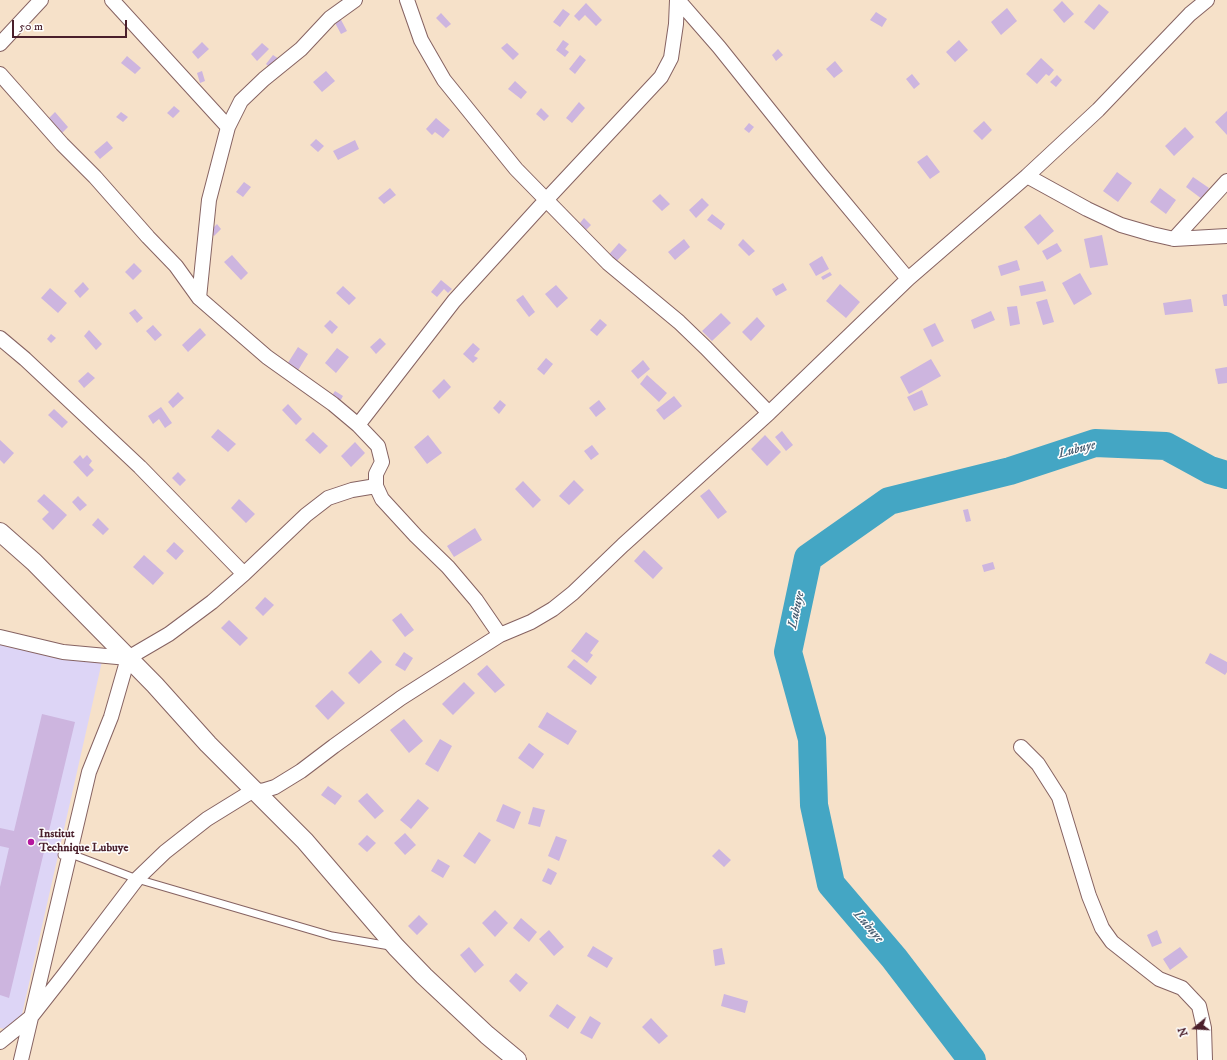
<!DOCTYPE html>
<style>
body{margin:0}
#map{position:relative;width:1227px;height:1060px;overflow:hidden;background:#f6e1c9;font-family:"IM FELL DW Pica",serif}
canvas{display:block}
.north{position:absolute;left:1175px;top:1008px;width:40px;height:40px;-webkit-text-stroke:3px #fff;paint-order:stroke;rotate:252deg;font-size:11px;font-weight:700;line-height:16px;text-align:center;color:#4a1f2b}
.north::after{content:'';display:block;margin:auto;width:14px;height:18px;background:#4a1f2b;clip-path:polygon(50% 0,100% 100%,50% 72%,0 100%)}
.scale{position:absolute;left:12px;top:20px;width:115px;height:18px;box-sizing:border-box;border:2px solid #4a1f2b;border-top:0;padding-left:5px;font-size:12px;line-height:14px;white-space:nowrap;color:#4a1f2b;-webkit-text-stroke:3px #fff;paint-order:stroke}
</style>
<div id="map">
<canvas width="1227" height="1060"></canvas>
<div class="north">N</div>
<div class="scale">50 m</div>
</div>
<script>
const c = document.querySelector('canvas').getContext('2d');
c.lineJoin = 'round';
function fill(path, color) {
  c.fillStyle = color;
  c.fill(path, 'evenodd');
}
function poly(rows) {
  const path = new Path2D();
  for (const r of rows) {
    path.moveTo(r[0], r[1]);
    for (let i = 2; i < r.length; i += 2) path.lineTo(r[i], r[i + 1]);
  }
  return path;
}
function trace(path, color, width, dash) {
  c.strokeStyle = color;
  c.lineWidth = width;
  c.lineCap = dash ? 'butt' : 'round';
  c.setLineDash(dash || []);
  c.stroke(path);
}
function label(font, color, halo, rows, align = 'center') {
  c.font = font + ' "IM FELL DW Pica",serif';
  c.lineWidth = 3;
  c.setLineDash([]);
  c.textBaseline = 'middle';
  c.strokeStyle = halo;
  c.fillStyle = color;
  for (const [text, x, y, turn = 0] of rows) {
    c.save();
    c.translate(x, y);
    c.rotate((+turn || 0) * Math.PI / 180);
    c.textAlign = isNaN(turn) ? turn : align;
    if (halo) c.strokeText(text, 0, 0);
    c.fillText(text, 0, 0);
    c.restore();
  }
}
fill(poly([
 [0,633,103,657,18,1032,0,1028]
]), '#ddd5f6');
trace(poly([
 [972,1060,894,958,831,884,814,805,812,739,788,652,808,558,889,501,1010,471,1095,443,1166,446,1210,470,1227,475]
]), '#44a6c4', 28);
fill(poly([
 [1062,1,1074,14,1064,23,1053,10],
 [586,3,602,20,596,26,585,15,579,21,574,16],
 [1099,4,1109,12,1094,30,1084,22],
 [1007,8,1017,21,1001,35,991,22],
 [563,9,570,14,560,27,553,22],
 [876,12,887,19,882,27,870,20],
 [441,13,451,24,446,28,436,18],
 [340,18,347,31,341,34,334,21],
 [563,40,569,44,565,49,569,52,565,57,556,50],
 [959,40,968,50,955,62,946,52],
 [202,42,209,49,198,59,192,52],
 [262,43,269,49,257,61,251,54],
 [507,43,519,54,513,60,501,48],
 [778,49,783,55,776,61,772,55],
 [273,55,279,59,271,69,266,64],
 [580,55,586,60,575,74,569,69],
 [127,56,141,68,135,74,121,63],
 [1041,58,1054,70,1049,76,1046,74,1037,84,1026,74],
 [835,61,843,71,834,78,826,69],
 [202,71,205,81,200,83,197,73],
 [326,71,335,81,322,92,313,82],
 [912,74,920,84,914,89,906,79],
 [1057,75,1062,80,1056,87,1050,82],
 [515,81,527,92,521,99,508,89],
 [579,102,585,108,572,123,566,118],
 [174,106,180,111,173,118,167,113],
 [541,108,549,116,544,121,536,114],
 [1227,111,1227,135,1215,122],
 [55,112,68,127,62,133,49,118],
 [121,112,128,117,123,122,116,117],
 [436,118,450,130,443,138,435,132,432,135,426,129],
 [984,121,992,130,982,140,973,131],
 [749,123,754,127,749,133,744,129],
 [1185,127,1194,137,1174,156,1165,146],
 [316,139,324,146,318,152,310,145],
 [355,140,359,149,338,160,333,151],
 [107,141,113,148,100,159,94,152],
 [927,155,940,172,930,179,917,162],
 [1117,172,1132,183,1118,202,1103,191],
 [1193,177,1209,188,1202,199,1186,187],
 [244,182,251,187,243,197,236,192],
 [390,188,396,195,384,204,378,198],
 [1160,188,1176,200,1166,214,1150,202],
 [660,194,670,204,662,211,652,201],
 [702,198,709,205,696,218,689,210],
 [712,214,725,224,721,230,707,220],
 [1040,214,1054,231,1038,245,1024,227],
 [584,218,591,225,586,230,580,223],
 [217,224,221,229,214,236,210,231],
 [1102,235,1108,265,1090,268,1084,239],
 [684,239,690,247,675,260,668,252],
 [743,239,755,251,749,256,738,245],
 [619,243,627,250,613,265,605,259],
 [1057,243,1062,251,1047,260,1042,251],
 [232,255,248,273,241,280,224,262],
 [822,256,829,269,816,276,809,264],
 [1017,260,1020,270,1001,276,998,266],
 [134,263,142,271,133,280,125,272],
 [830,272,832,275,823,280,821,277],
 [1080,273,1092,294,1074,305,1062,283],
 [441,280,452,289,448,293,444,289,437,297,431,292],
 [1043,281,1046,291,1021,296,1019,286],
 [83,282,89,289,80,298,74,291],
 [783,283,787,290,776,296,772,289],
 [840,284,860,302,846,318,826,301],
 [556,285,568,298,557,308,545,294],
 [343,286,356,298,349,305,336,293],
 [50,288,67,303,58,313,41,298],
 [1227,294,1227,306,1224,306,1222,295],
 [523,295,535,312,529,317,516,300],
 [1047,299,1054,322,1043,325,1036,302],
 [1191,299,1193,312,1165,315,1163,303],
 [1017,306,1020,324,1010,326,1007,307],
 [135,309,143,318,137,323,129,313],
 [991,311,995,320,974,329,971,320],
 [721,313,731,323,712,341,702,331],
 [757,317,765,326,751,341,742,332],
 [600,319,607,325,597,336,590,330],
 [330,320,338,327,332,334,324,326],
 [935,323,944,341,932,347,923,329],
 [153,325,162,335,155,341,146,331],
 [200,328,206,335,188,352,182,345],
 [89,330,102,344,96,350,84,336],
 [51,334,56,338,51,343,47,339],
 [380,338,386,344,376,354,370,347],
 [473,343,480,349,474,356,478,358,473,363,463,354],
 [298,347,308,354,297,372,286,366],
 [337,348,349,357,336,373,325,363],
 [546,358,553,364,544,375,537,369],
 [931,359,941,376,909,394,900,377],
 [643,360,650,369,638,379,631,371],
 [1227,367,1227,383,1218,384,1215,369],
 [88,372,95,378,84,388,78,381],
 [647,375,667,393,659,402,640,384],
 [444,379,451,387,439,399,432,391],
 [922,390,928,405,914,411,907,397],
 [335,391,343,396,339,403,331,397],
 [178,392,184,398,173,408,168,402],
 [674,396,682,406,664,420,656,410],
 [500,400,506,405,499,414,493,408],
 [599,400,606,409,596,417,589,408],
 [288,404,302,419,296,425,282,410],
 [161,407,172,423,165,428,159,419,153,424,148,416],
 [54,409,68,422,62,428,48,415],
 [218,429,236,444,228,452,211,437],
 [782,431,793,445,786,451,775,437],
 [313,432,328,446,320,454,305,440],
 [428,435,442,453,427,464,414,447],
 [765,435,781,452,767,466,751,449],
 [0,440,14,453,4,464,0,460],
 [355,442,365,453,351,467,341,456],
 [592,445,599,454,591,460,584,451],
 [80,455,83,459,87,455,92,461,89,465,94,470,87,477,73,462],
 [178,472,186,480,180,486,172,478],
 [574,480,584,490,569,505,559,496],
 [523,481,541,500,533,508,515,489],
 [709,489,727,512,718,519,700,496],
 [44,494,67,515,53,530,42,519,49,512,37,501],
 [78,496,87,505,80,511,72,502],
 [239,499,255,514,246,523,231,508],
 [968,509,971,521,966,522,963,510],
 [98,518,109,529,103,535,92,525],
 [475,528,482,540,454,557,447,546],
 [174,542,184,551,176,560,166,551],
 [644,550,663,568,653,579,634,561],
 [144,555,164,573,153,585,133,567],
 [993,562,995,569,984,572,982,565],
 [265,597,274,605,263,616,255,608],
 [401,613,414,630,405,637,392,620],
 [229,620,248,638,240,646,221,628],
 [586,632,599,641,590,653,593,655,587,663,571,651],
 [371,650,382,662,359,684,348,673],
 [404,652,413,658,405,671,395,665],
 [1210,653,1227,662,1227,672,1225,675,1205,663],
 [574,659,597,677,591,685,567,667],
 [487,665,505,685,495,693,477,674],
 [464,682,475,693,453,715,442,704],
 [332,690,345,703,328,720,315,706],
 [547,712,577,731,568,745,538,727],
 [42,714,75,722,9,998,0,995,0,887,9,848,0,846,0,828,14,831],
 [404,719,423,741,409,753,390,730],
 [440,739,452,746,438,772,425,764],
 [529,743,544,754,533,769,518,758],
 [328,786,342,796,335,805,321,795],
 [367,793,384,811,375,819,358,801],
 [418,799,429,808,411,829,400,820],
 [503,804,521,812,514,829,496,821],
 [533,807,545,810,540,827,528,824],
 [479,832,491,840,475,864,463,856],
 [405,833,416,845,405,855,394,843],
 [367,835,376,843,367,852,358,844],
 [556,836,567,840,559,861,548,856],
 [719,849,731,860,724,867,712,856],
 [438,859,450,866,443,878,431,871],
 [548,868,557,873,551,885,542,881],
 [495,910,508,923,495,937,482,923],
 [419,915,428,924,417,935,408,926],
 [521,918,537,932,529,942,513,928],
 [549,930,564,947,554,956,539,939],
 [1157,930,1162,943,1152,947,1147,935],
 [593,946,613,958,607,968,587,956],
 [469,947,484,965,475,973,460,955],
 [1180,947,1188,957,1170,970,1163,959],
 [722,948,725,964,715,966,713,950],
 [516,973,528,983,520,992,509,981],
 [724,994,748,1001,745,1013,721,1006],
 [557,1004,576,1017,568,1029,549,1016],
 [590,1016,601,1023,592,1039,580,1033],
 [651,1018,668,1036,659,1044,642,1027]
]), '#cdb5df');
const service = poly([
 [62,855,71,854,137,879,332,936,390,946]
]);
const minor = poly([
 [112,0,228,127],
 [407,0,421,40,444,80,516,169,608,263,679,322,706,348,769,413],
 [678,0,719,47,819,172,908,279],
 [0,44,41,0],
 [0,74,62,144,95,177,148,237,176,266,199,298,267,357,333,404,358,425,378,446,382,462,376,474,376,486,382,499,416,536,448,567,476,600,500,635],
 [1027,176,1087,209,1121,225,1152,234,1174,239,1227,236],
 [1174,239,1227,181],
 [199,298,209,200,228,127,241,101,264,79,301,49,330,18,355,0],
 [0,338,25,359,140,467,244,574],
 [358,425,454,301,546,200,661,77,671,58,676,24,677,0],
 [0,637,63,652,128,658,111,717,89,772,21,1060],
 [128,658,169,634,212,602,244,574,306,515,328,498,352,490,376,486],
 [1021,747,1038,764,1059,797,1089,896,1102,928,1112,942,1159,979,1182,988,1199,1006,1204,1028,1205,1060],
 [0,1042,31,1017,64,975,137,879,165,852,207,819,254,790,262,791,275,787,301,771,334,746,401,698,500,635,531,622,553,609,573,593,623,545,769,413,908,279,1027,176,1098,110,1190,14,1207,0]
]);
const tertiary = poly([
 [0,532,34,562,155,685,208,744,305,841,396,947,424,976,487,1035,517,1060]
]);
trace(service, '#866362', 9);
trace(minor, '#866362', 16);
trace(tertiary, '#866362', 20);
trace(service, '#fff', 7);
trace(minor, '#fff', 14);
trace(tertiary, '#fff', 18);
for (const [x, y, r, color] of [
 [31,842,4,"#b5179e"]
]) {
  const dot = new Path2D();
  dot.arc(x, y, r, 0, 2 * Math.PI);
  c.fillStyle = color;
  c.fill(dot);
  trace(dot, '#fff', 1.5);
}
label('bold 12px', '#4a1f2b', '#fff', [
 ["Institut",39,835],
 ["Technique Lubuye",39,849]
], 'left');
label('italic 13px', '#475c70', '#fff', [
 ["Lubuye",1077,450,-15],
 ["Lubuye",797,610,-78],
 ["Lubuye",868,927,49]
]);
</script>
